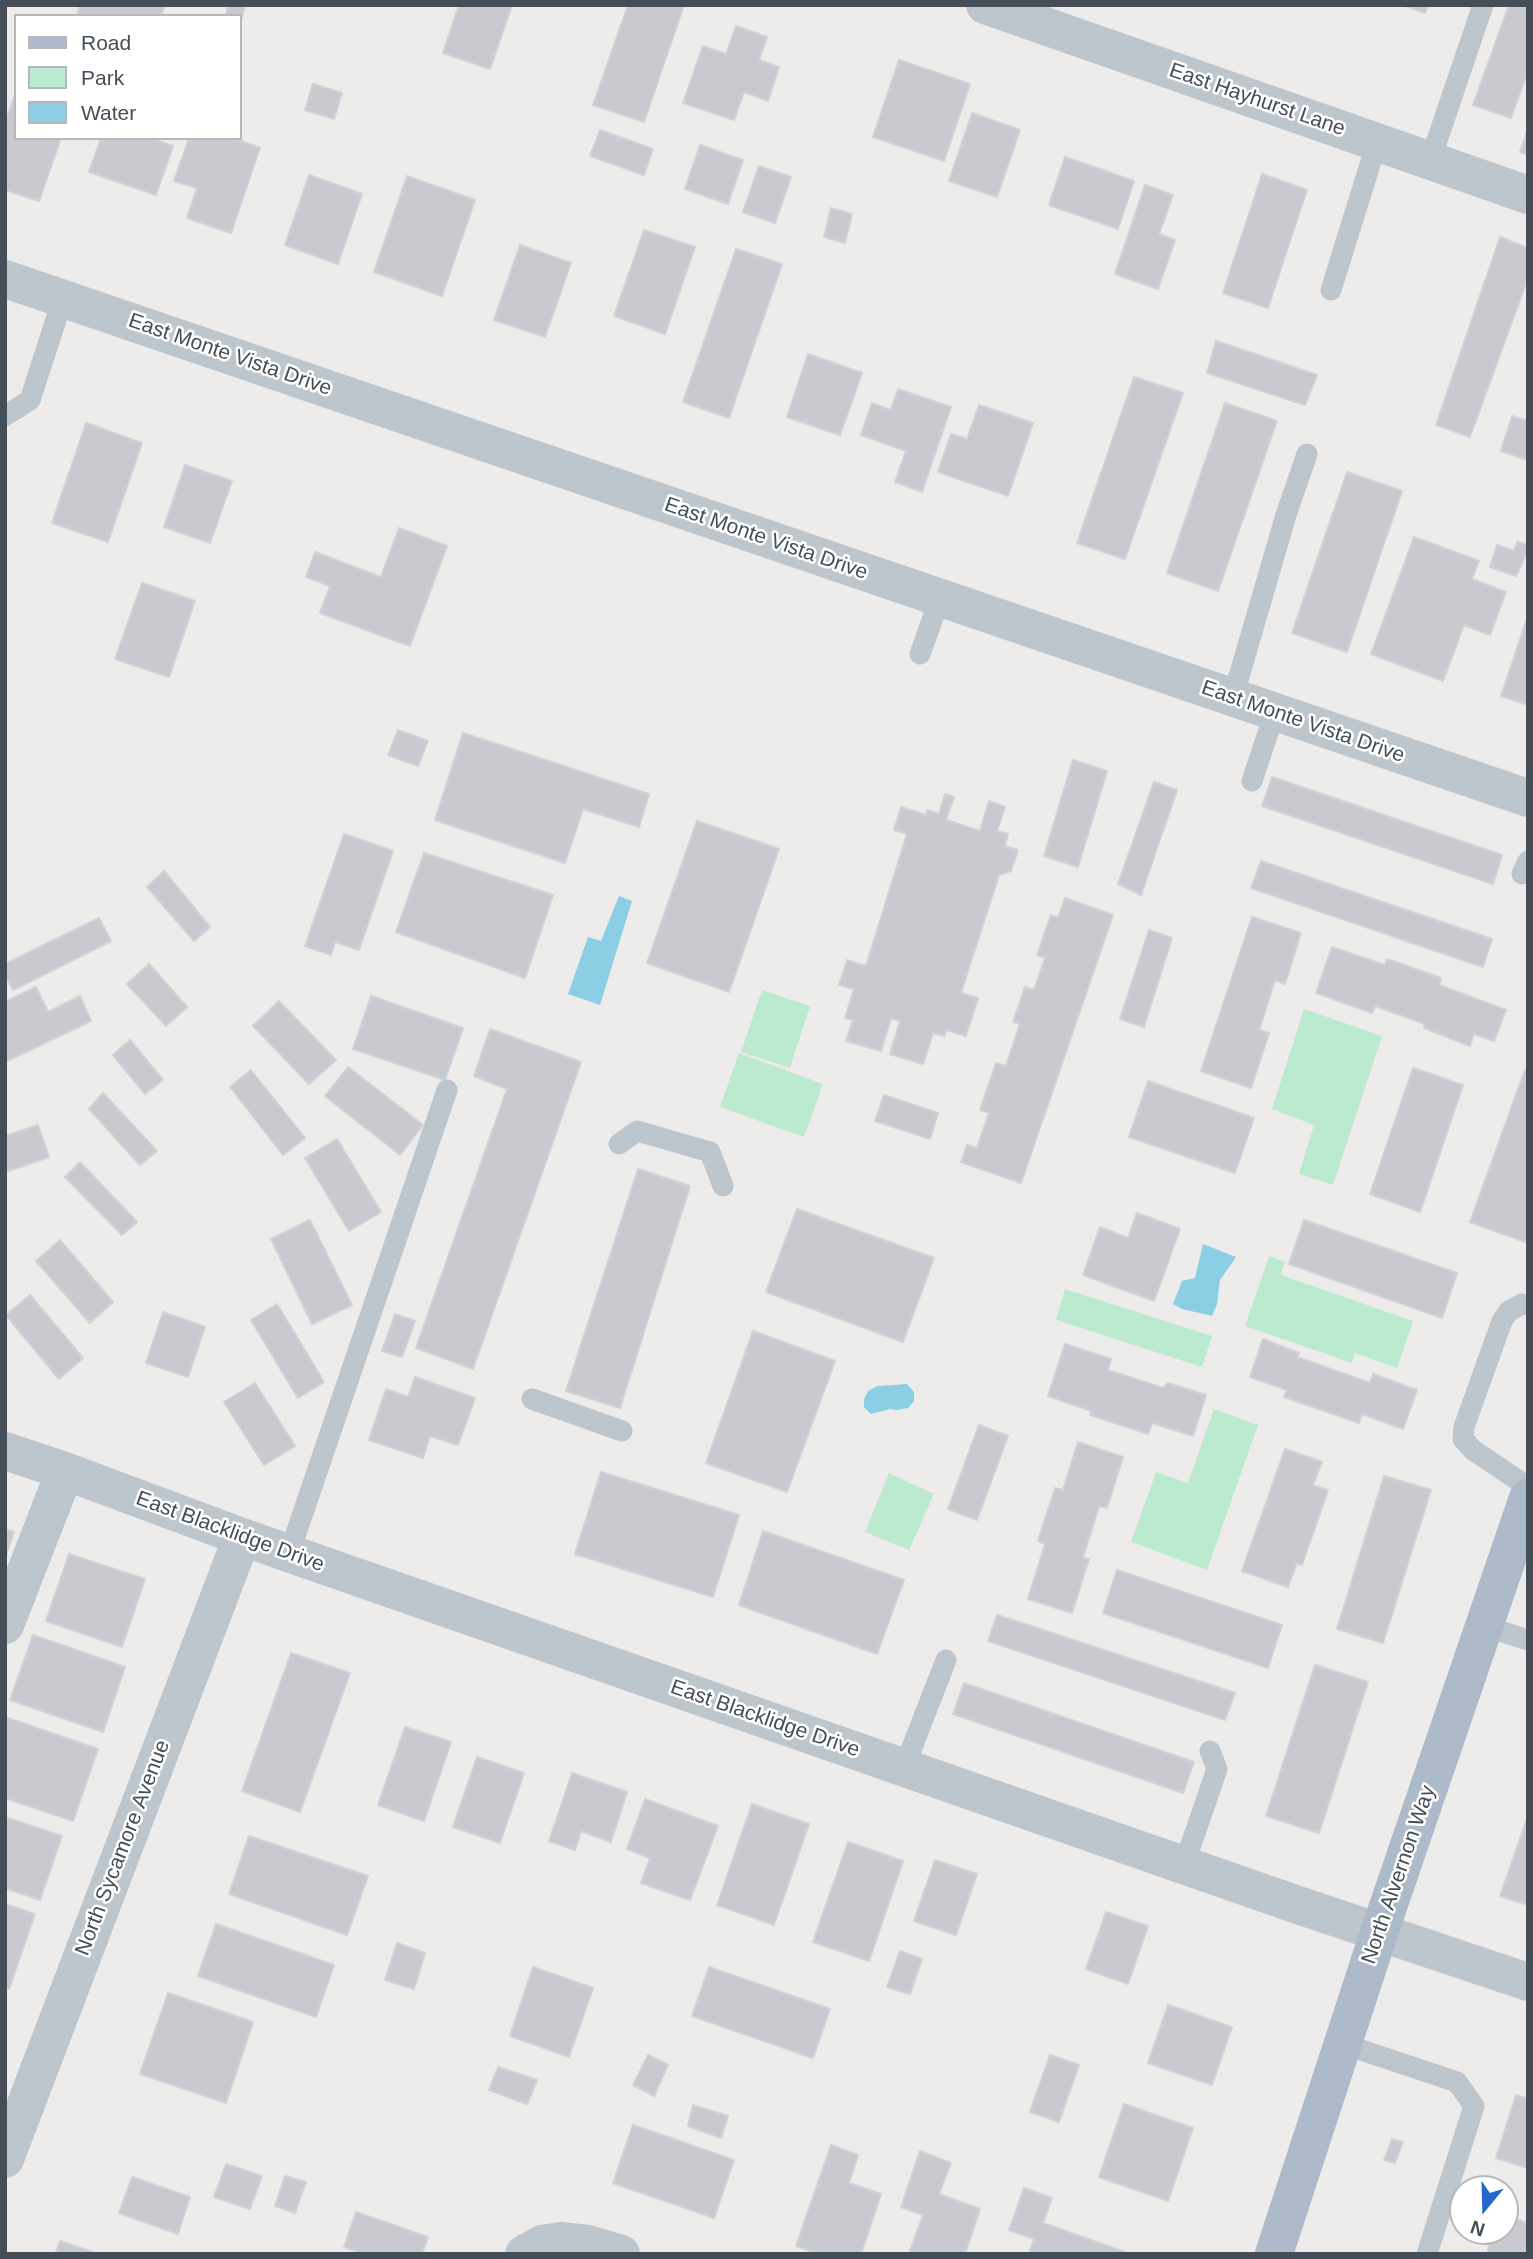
<!DOCTYPE html>
<style>
body{margin:0}
#map{position:relative;width:1533px;height:2259px;overflow:hidden;background:#eeeceb;font-family:Helvetica,sans-serif}
canvas{display:block}
.frame{position:absolute;inset:0;border:7px solid #454e57;pointer-events:none}
.legend{position:absolute;left:14px;top:14px;width:228px;height:126px;box-sizing:border-box;background:#fff;border:2px solid #b5b8bc;margin:0;padding:9px 12px;list-style:none;font-size:21px;color:#454e57}
.legend li{display:flex;align-items:center;gap:14px;height:35px}
.legend b{width:35px;border:2px solid #b5b8bc}
.north{position:absolute;left:1449px;top:2175px;width:70px;height:70px;box-sizing:border-box;background:#fff;border:2px solid #b5b8bc;border-radius:50%;rotate:199deg;font-size:19px;font-weight:700;line-height:28px;text-align:center;color:#454e57}
.north::after{content:'';display:block;margin:auto;width:24px;height:32px;background:#2668ce;clip-path:polygon(50% 0,100% 100%,50% 72%,0 100%)}
</style>
<div id="map">
<canvas width="1533" height="2259"></canvas>
<div class="frame"></div>
<ul class="legend">
<li><b style="height:9px;background:#adbac9"></b>Road</li>
<li><b style="height:19px;background:#bcead0"></b>Park</li>
<li><b style="height:19px;background:#8ccee4"></b>Water</li>
</ul>
<div class="north">N</div>
</div>
<script>
const c = document.querySelector('canvas').getContext('2d');
c.lineJoin = 'round';
function fill(path, color) {
  c.fillStyle = color;
  c.fill(path, 'evenodd');
}
function poly(rows) {
  const path = new Path2D();
  for (const r of rows) {
    path.moveTo(r[0], r[1]);
    for (let i = 2; i < r.length; i += 2) path.lineTo(r[i], r[i + 1]);
  }
  return path;
}
function trace(path, color, width, dash) {
  c.strokeStyle = color;
  c.lineWidth = width;
  c.lineCap = dash ? 'butt' : 'round';
  c.setLineDash(dash || []);
  c.stroke(path);
}
function label(font, color, halo, rows, align = 'center') {
  c.font = font + ' Helvetica,sans-serif';
  c.lineWidth = 5;
  c.setLineDash([]);
  c.textBaseline = 'middle';
  c.strokeStyle = halo;
  c.fillStyle = color;
  for (const [text, x, y, turn = 0] of rows) {
    c.save();
    c.translate(x, y);
    c.rotate((+turn || 0) * Math.PI / 180);
    c.textAlign = isNaN(turn) ? turn : align;
    if (halo) c.strokeText(text, 0, 0);
    c.fillText(text, 0, 0);
    c.restore();
  }
}
fill(poly([
 [762,990,810,1006,790,1068,741,1052],
 [1304,1009,1382,1036,1333,1185,1299,1174,1314,1125,1272,1109],
 [739,1053,823,1084,804,1137,720,1107],
 [1269,1256,1285,1262,1281,1275,1413,1321,1397,1368,1355,1353,1352,1363,1245,1326],
 [1065,1289,1212,1336,1202,1367,1056,1320],
 [1214,1409,1258,1425,1207,1570,1131,1542,1156,1472,1188,1483],
 [889,1473,934,1494,909,1550,865,1532]
]), '#bcead0');
fill(poly([
 [619,896,632,901,600,1005,568,994,588,937,601,941],
 [1203,1244,1236,1257,1220,1280,1217,1304,1212,1316,1182,1309,1173,1304,1182,1281,1195,1278],
 [907,1384,914,1392,914,1401,908,1408,897,1410,890,1409,871,1414,864,1407,864,1399,868,1391,877,1386]
]), '#8ccee4');
const building = poly([
 [80,5,165,5,161,16,77,16,80,5],
 [228,5,245,6,240,23,240,16,226,16,228,5],
 [459,5,512,5,490,69,443,53,459,5],
 [628,5,684,5,644,122,593,105,628,5],
 [1403,5,1428,5,1425,13,1403,5],
 [1509,5,1528,5,1528,71,1511,118,1473,105,1509,5],
 [736,26,767,37,759,60,779,67,768,101,744,92,734,120,683,103,703,46,726,54,736,26],
 [899,60,970,84,944,161,873,137,899,60],
 [313,84,342,93,334,119,305,110,313,84],
 [16,92,16,138,61,138,39,201,5,190,5,123,16,92],
 [972,113,1020,130,997,197,949,181,972,113],
 [1528,129,1528,155,1520,152,1528,129],
 [600,130,653,149,644,175,590,156,600,130],
 [101,138,150,138,173,146,156,195,89,172,101,138],
 [189,138,232,138,260,148,231,233,187,218,197,188,174,181,189,138],
 [700,145,743,160,728,204,685,189,700,145],
 [1065,157,1134,181,1118,229,1049,205,1065,157],
 [759,166,791,177,775,223,743,212,759,166],
 [1262,174,1307,190,1268,308,1223,293,1262,174],
 [309,175,362,194,338,264,285,245,309,175],
 [407,176,475,200,442,296,374,272,407,176],
 [1145,185,1173,195,1159,234,1175,240,1158,289,1115,274,1145,185],
 [831,208,852,214,845,243,824,237,831,208],
 [644,230,695,247,665,334,614,316,644,230],
 [1500,237,1528,248,1528,278,1470,437,1436,425,1500,237],
 [520,245,571,263,545,337,494,320,520,245],
 [736,249,782,264,729,418,683,402,736,249],
 [1216,341,1317,375,1305,405,1207,373,1216,341],
 [808,354,862,373,840,435,787,417,808,354],
 [1134,377,1183,393,1125,559,1077,543,1134,377],
 [898,389,951,407,922,492,895,482,906,451,861,435,872,403,891,410,898,389],
 [1225,403,1277,421,1218,591,1167,573,1225,403],
 [979,405,1033,423,1008,496,938,472,951,434,967,439,979,405],
 [1512,416,1528,421,1528,460,1501,451,1512,416],
 [86,423,142,443,108,542,52,523,86,423],
 [185,465,232,481,210,543,164,527,185,465],
 [1347,472,1402,491,1347,652,1292,633,1347,472],
 [399,528,447,546,410,646,320,613,330,586,306,577,315,552,381,577,399,528],
 [1414,537,1479,561,1472,579,1506,592,1490,635,1464,625,1443,681,1371,654,1414,537],
 [1517,542,1528,545,1528,550,1516,576,1490,567,1497,545,1514,551,1517,542],
 [142,583,195,601,169,677,115,659,142,583],
 [1526,622,1528,622,1528,705,1501,696,1526,622],
 [398,730,428,741,418,766,388,755,398,730],
 [463,733,649,794,639,827,583,809,565,863,435,820,463,733],
 [1073,760,1107,771,1078,867,1044,856,1073,760],
 [1272,777,1502,855,1493,884,1262,806,1272,777],
 [1154,782,1177,790,1141,895,1118,884,1154,782],
 [945,794,954,797,946,820,980,831,989,801,1005,807,997,831,1008,834,1005,846,1018,850,1011,871,999,875,961,993,978,998,966,1036,947,1030,944,1036,933,1033,923,1064,890,1054,900,1021,891,1018,881,1051,846,1041,853,1020,845,1018,854,989,839,985,847,960,866,966,907,834,894,830,901,807,926,815,927,810,939,814,945,794],
 [697,821,779,849,729,992,647,963,697,821],
 [344,834,393,851,359,950,335,942,331,955,305,946,344,834],
 [424,853,553,895,525,978,396,932,424,853],
 [1261,861,1492,939,1483,967,1251,888,1261,861],
 [164,871,210,927,194,941,147,887,164,871],
 [1065,898,1113,915,1021,1183,961,1162,967,1145,977,1148,989,1113,980,1110,996,1063,1006,1066,1020,1024,1013,1022,1025,987,1034,990,1045,958,1037,955,1051,915,1058,918,1065,898],
 [1252,917,1301,933,1285,984,1275,980,1259,1030,1269,1033,1251,1088,1201,1071,1252,917],
 [99,918,111,941,13,990,5,974,5,964,99,918],
 [1149,930,1172,938,1144,1027,1120,1019,1149,930],
 [1332,947,1385,965,1387,959,1441,978,1439,985,1506,1010,1494,1041,1474,1034,1470,1046,1424,1028,1425,1024,1375,1006,1372,1013,1316,993,1332,947],
 [149,964,187,1007,166,1026,127,984,149,964],
 [36,987,48,1012,80,996,91,1021,5,1062,5,1002,36,987],
 [371,996,463,1028,445,1080,353,1049,371,996],
 [279,1001,336,1060,309,1084,253,1026,279,1001],
 [490,1029,581,1062,473,1369,416,1348,507,1089,474,1076,490,1029],
 [130,1040,163,1080,145,1094,113,1055,130,1040],
 [348,1067,423,1125,400,1155,325,1096,348,1067],
 [1413,1068,1463,1085,1420,1212,1370,1194,1413,1068],
 [251,1070,305,1138,283,1155,230,1087,251,1070],
 [1525,1070,1528,1071,1528,1235,1525,1242,1470,1222,1525,1070],
 [1148,1081,1254,1118,1235,1173,1129,1137,1148,1081],
 [103,1093,157,1151,140,1165,89,1109,103,1093],
 [884,1095,938,1113,930,1139,875,1121,884,1095],
 [38,1125,49,1157,5,1172,5,1136,38,1125],
 [337,1139,381,1212,349,1231,305,1158,337,1139],
 [80,1162,137,1222,122,1235,65,1177,80,1162],
 [638,1169,690,1186,620,1408,566,1391,638,1169],
 [797,1209,934,1258,903,1342,766,1292,797,1209],
 [1137,1213,1180,1229,1154,1301,1083,1275,1100,1227,1128,1238,1137,1213],
 [310,1220,352,1305,312,1324,271,1239,310,1220],
 [1304,1220,1457,1273,1442,1318,1289,1264,1304,1220],
 [60,1240,113,1302,90,1323,36,1261,60,1240],
 [30,1295,83,1358,59,1379,6,1315,30,1295],
 [277,1304,324,1382,298,1398,251,1320,277,1304],
 [163,1312,205,1327,188,1377,146,1363,163,1312],
 [395,1314,415,1321,402,1357,382,1351,395,1314],
 [753,1331,835,1361,787,1492,706,1463,753,1331],
 [1263,1339,1299,1353,1297,1357,1370,1383,1373,1374,1417,1390,1403,1429,1362,1414,1359,1423,1284,1397,1287,1390,1250,1377,1263,1339],
 [1065,1344,1111,1359,1108,1370,1163,1388,1168,1383,1206,1395,1193,1436,1152,1423,1148,1434,1090,1415,1091,1411,1048,1396,1065,1344],
 [415,1377,475,1398,458,1445,430,1436,423,1458,369,1440,386,1389,408,1397,415,1377],
 [255,1383,295,1446,264,1465,224,1402,255,1383],
 [979,1425,1008,1436,977,1520,948,1509,979,1425],
 [1078,1442,1123,1457,1107,1508,1099,1506,1083,1558,1089,1559,1072,1613,1028,1599,1045,1544,1038,1541,1055,1488,1063,1490,1078,1442],
 [1285,1449,1322,1462,1313,1485,1328,1490,1302,1565,1297,1563,1288,1587,1242,1571,1285,1449],
 [601,1472,739,1515,713,1597,575,1554,601,1472],
 [1384,1476,1431,1490,1383,1643,1337,1629,1384,1476],
 [5,1529,14,1532,5,1558,5,1529],
 [763,1531,904,1580,877,1654,739,1605,763,1531],
 [69,1554,145,1579,122,1647,46,1621,69,1554],
 [1117,1570,1282,1625,1268,1668,1103,1613,1117,1570],
 [997,1615,1235,1693,1225,1720,988,1641,997,1615],
 [33,1635,125,1667,103,1732,10,1700,33,1635],
 [291,1653,350,1673,300,1812,242,1791,291,1653],
 [1315,1665,1368,1682,1319,1833,1266,1816,1315,1665],
 [964,1683,1194,1762,1183,1793,953,1714,964,1683],
 [5,1717,98,1749,73,1821,5,1798,5,1717],
 [405,1727,451,1742,424,1821,378,1805,405,1727],
 [477,1757,524,1773,500,1843,453,1827,477,1757],
 [572,1773,627,1792,611,1842,581,1831,575,1850,549,1841,572,1773],
 [645,1799,718,1826,690,1900,641,1883,650,1858,627,1849,645,1799],
 [752,1804,809,1824,774,1925,717,1905,752,1804],
 [1528,1816,1528,1905,1500,1896,1528,1816],
 [5,1817,62,1836,40,1900,5,1888,5,1817],
 [249,1836,368,1876,347,1935,229,1894,249,1836],
 [848,1842,903,1861,869,1961,813,1942,848,1842],
 [935,1860,977,1874,956,1935,914,1921,935,1860],
 [5,1904,35,1914,9,1989,5,1987,5,1904],
 [1106,1912,1148,1926,1128,1984,1086,1969,1106,1912],
 [216,1924,334,1965,316,2017,198,1976,216,1924],
 [397,1943,425,1953,414,1989,385,1980,397,1943],
 [900,1951,922,1959,910,1994,887,1987,900,1951],
 [533,1967,593,1988,569,2057,510,2036,533,1967],
 [709,1967,830,2009,813,2058,692,2016,709,1967],
 [168,1993,253,2022,226,2103,140,2074,168,1993],
 [1168,2005,1232,2027,1212,2085,1148,2063,1168,2005],
 [648,2055,668,2065,654,2096,633,2085,648,2055],
 [1050,2055,1079,2065,1059,2122,1030,2112,1050,2055],
 [498,2067,537,2080,527,2104,489,2090,498,2067],
 [1516,2095,1528,2099,1528,2168,1496,2158,1516,2095],
 [1124,2104,1193,2128,1168,2201,1099,2177,1124,2104],
 [693,2105,728,2116,721,2138,688,2126,693,2105],
 [633,2125,734,2160,714,2218,613,2183,633,2125],
 [1392,2139,1403,2142,1395,2163,1384,2160,1392,2139],
 [831,2145,858,2155,849,2183,881,2194,861,2254,819,2254,796,2246,831,2145],
 [920,2151,951,2163,939,2194,980,2209,965,2254,909,2254,923,2215,901,2207,920,2151],
 [226,2164,262,2176,250,2209,214,2197,226,2164],
 [285,2176,306,2182,295,2213,275,2206,285,2176],
 [132,2177,190,2197,178,2234,119,2213,132,2177],
 [1024,2188,1052,2198,1043,2223,1125,2252,1125,2254,1029,2254,1034,2239,1009,2230,1024,2188],
 [356,2212,428,2237,422,2254,365,2254,344,2247,356,2212],
 [1505,2215,1528,2223,1528,2254,1487,2254,1493,2231,1505,2231,1505,2215],
 [60,2241,98,2254,55,2254,60,2241]
]);
fill(building, '#c9cad0');
trace(building, '#d0d2d7', 2);
trace(poly([
 [1430,161,1483,5],
 [1331,290,1377,142],
 [5,416,30,400,63,298],
 [920,654,940,598],
 [1233,697,1286,515,1307,454],
 [1252,781,1275,712],
 [1522,874,1528,861],
 [619,1144,637,1131,710,1152,723,1186],
 [1528,1305,1522,1304,1509,1311,1502,1321,1464,1427,1463,1439,1473,1450,1528,1487],
 [532,1399,622,1431],
 [289,1554,447,1090],
 [1484,1626,1528,1640],
 [904,1768,946,1660],
 [1184,1865,1217,1769,1210,1751],
 [1343,2044,1457,2082,1474,2106,1427,2254]
]), '#bdc5cd', 21);
trace(poly([
 [985,5,1528,195],
 [5,279,1528,798],
 [5,1451,65,1471,242,1537,1298,1905,1528,1982],
 [5,1625,65,1471],
 [5,2159,242,1537],
 [524,2254,542,2244,561,2241,588,2244,621,2254]
]), '#bdc5cd', 38);
trace(poly([
 [1274,2254,1379,1933,1528,1498]
]), '#adbac9', 38);
label('21px', '#454e57', '#fff', [
 ["East Hayhurst Lane",1257,100,19],
 ["East Monte Vista Drive",230,355,19],
 ["East Monte Vista Drive",766,539,19],
 ["East Monte Vista Drive",1303,722,19],
 ["East Blacklidge Drive",230,1532,20],
 ["East Blacklidge Drive",765,1719,19],
 ["North Sycamore Avenue",123,1848,-69],
 ["North Alvernon Way",1399,1875,-71]
]);
</script>
